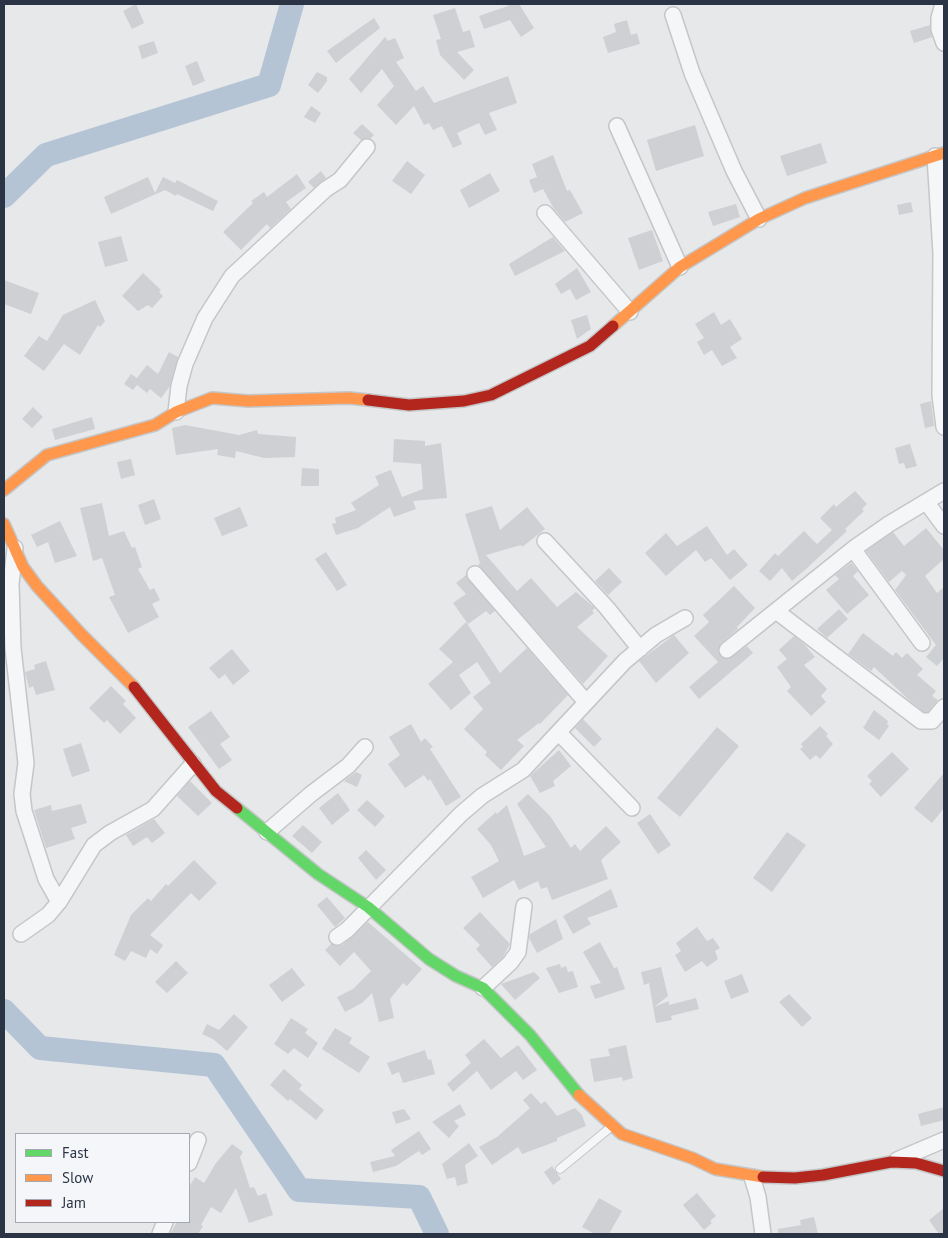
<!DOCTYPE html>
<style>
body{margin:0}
#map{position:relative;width:948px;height:1238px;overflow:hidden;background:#e6e8ea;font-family:"PT Sans",sans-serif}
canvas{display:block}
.frame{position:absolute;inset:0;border:5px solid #2b3445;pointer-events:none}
.legend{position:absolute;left:15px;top:1133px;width:175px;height:90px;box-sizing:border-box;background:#f4f6f9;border:1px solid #a4a8b1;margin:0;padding:6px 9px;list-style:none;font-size:15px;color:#2b3445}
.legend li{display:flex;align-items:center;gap:10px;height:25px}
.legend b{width:25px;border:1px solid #a4a8b1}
</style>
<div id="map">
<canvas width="948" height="1238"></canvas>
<div class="frame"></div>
<ul class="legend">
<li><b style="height:6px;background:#63d668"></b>Fast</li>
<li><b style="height:6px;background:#ff974d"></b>Slow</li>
<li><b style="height:6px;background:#b3261e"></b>Jam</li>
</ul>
</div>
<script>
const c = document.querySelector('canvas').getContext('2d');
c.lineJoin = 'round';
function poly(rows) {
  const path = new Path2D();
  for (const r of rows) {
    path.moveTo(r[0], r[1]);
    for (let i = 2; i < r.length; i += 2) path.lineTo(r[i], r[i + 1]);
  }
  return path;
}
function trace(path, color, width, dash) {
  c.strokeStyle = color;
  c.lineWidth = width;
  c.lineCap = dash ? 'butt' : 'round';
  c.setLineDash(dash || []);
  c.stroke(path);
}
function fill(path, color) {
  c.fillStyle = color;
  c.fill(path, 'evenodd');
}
trace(poly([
 [4,196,46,155,269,85,292,4],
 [4,1011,40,1048,214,1065,299,1190,419,1197,437,1234]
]), '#b4c4d5', 24);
fill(poly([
 [136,4,144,23,132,29,123,11],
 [507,4,519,4,534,28,521,37,510,20,484,29,479,16,508,6],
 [455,8,463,32,470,30,475,47,457,52,474,70,464,80,440,55,436,40,441,39,433,15],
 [374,18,380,28,336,63,327,51],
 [627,20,631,35,637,33,640,44,608,53,603,37,616,32,614,24],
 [930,25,932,37,914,43,910,31],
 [385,37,388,41,395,38,404,58,396,62,416,91,423,86,434,103,508,76,517,103,489,113,497,130,485,135,479,123,457,133,462,144,453,148,442,126,433,130,429,123,424,125,414,106,396,125,377,105,394,86,382,69,361,93,349,79],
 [154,41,158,53,142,59,138,46],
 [197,61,205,81,193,86,185,66],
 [317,72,327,77,327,81,318,93,308,85],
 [311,106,321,113,315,123,304,117],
 [362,124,374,135,370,139,361,140,353,133],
 [695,125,704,156,656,171,647,140],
 [821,143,827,163,787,176,780,156],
 [553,155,567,191,570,190,583,213,565,222,554,209,543,189,534,193,529,180,537,177,532,164],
 [407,161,425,175,411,194,392,181],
 [321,171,326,178,314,188,308,182],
 [490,173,500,191,469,208,460,190],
 [297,174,306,188,286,202,291,209,270,228,267,224,241,250,223,232,253,203,251,201,264,192,267,197],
 [148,177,155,193,163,177,175,183,177,180,218,201,213,211,177,194,176,196,165,190,111,214,104,197],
 [911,202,913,212,899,215,897,205],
 [736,204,740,217,713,226,708,212],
 [652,230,663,261,639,270,628,238],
 [121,236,128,261,105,267,98,242],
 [553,237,565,251,515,276,509,264],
 [577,268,591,292,576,300,570,289,561,294,555,284],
 [143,273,161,290,159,292,163,296,152,308,148,305,138,311,122,296],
 [4,280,39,293,31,314,4,304],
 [95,300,105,321,100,327,98,325,80,355,64,344,44,371,24,356,39,336,47,341,63,315],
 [714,312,721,325,730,319,742,339,730,347,737,358,722,366,712,350,704,355,697,342,704,338,695,324],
 [587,315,591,329,577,339,571,320],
 [169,352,178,357,170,386,161,398,150,389,147,393,137,385,133,390,124,384,131,374,137,378,147,365,158,374],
 [931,401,934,426,925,428,920,404],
 [33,407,43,417,32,428,22,419],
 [92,417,95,429,55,440,52,429],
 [185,425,239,435,257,430,258,434,296,437,295,457,264,458,236,451,235,458,217,455,218,449,176,455,172,428],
 [394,439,425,441,425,446,441,443,447,498,413,501,416,509,394,517,390,507,358,528,336,535,332,524,336,523,335,518,356,510,351,503,379,485,375,476,391,470,402,497,423,489,421,464,393,462],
 [910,444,917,466,906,469,904,463,899,464,895,448],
 [131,459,135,475,121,479,117,462],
 [302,468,319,469,319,486,301,486],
 [855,491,867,504,862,509,864,511,845,529,847,531,806,569,792,581,782,568,770,581,759,571,775,553,778,556,804,531,817,544,832,530,820,518,834,504,836,507],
 [154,499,161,519,145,525,138,505],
 [102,503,109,536,124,531,132,548,135,547,142,567,138,569,150,590,154,588,160,600,152,604,159,617,128,633,109,597,115,595,102,558,93,561,80,508],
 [492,506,500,530,527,507,545,529,522,547,521,545,486,555,517,591,531,578,557,607,576,592,595,608,592,611,594,613,577,627,608,656,583,684,478,565,480,563,465,514],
 [240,507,248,526,222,536,214,518],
 [60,521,77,556,55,563,48,542,37,547,31,535],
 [707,526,727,555,734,549,748,565,730,580,711,558,705,562,696,550,666,576,645,553,666,533,677,546],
 [926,528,944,550,944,559,925,576,937,593,944,587,944,658,937,666,926,657,936,645,895,590,906,575,902,571,889,582,866,551,893,532,904,546],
 [326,552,347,585,337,591,315,559],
 [851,563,858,571,853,576,869,595,847,614,826,590,839,579,835,575],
 [609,568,622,582,608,595,595,581],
 [466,575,495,611,490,615,486,611,468,624,453,603,466,594,456,583],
 [734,586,755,608,737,627,738,629,721,643,718,652,723,658,728,659,747,646,753,653,699,699,689,687,718,662,694,636,709,622,703,615],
 [839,609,848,619,827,638,817,629],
 [466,622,500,673,527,648,568,695,540,724,539,723,517,740,524,746,501,770,485,755,487,752,464,729,483,709,473,697,491,683,477,662,459,675,471,693,451,710,428,684,453,662,439,649],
 [863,633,893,656,896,652,902,658,907,653,923,669,917,675,936,691,932,696,938,700,928,712,924,712,909,700,874,667,871,671,848,654],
 [674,635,689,653,656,683,639,661],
 [794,636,805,645,815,657,804,665,827,689,821,696,826,702,811,716,787,691,791,687,777,667,787,659,779,650],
 [232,649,250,671,233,685,225,674,219,679,209,668],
 [46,661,55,690,36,695,33,686,29,688,25,672,35,669,34,665],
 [111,686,126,701,123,704,136,718,120,734,107,720,104,723,89,708],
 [874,710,888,721,887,724,889,726,879,740,863,728],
 [211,711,230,737,220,744,232,760,219,769,188,727],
 [583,719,602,739,594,747,575,728],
 [411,724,421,742,425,738,433,747,430,749,461,797,446,806,430,779,428,781,424,775,405,788,388,764,400,755,389,737],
 [820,726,828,734,826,736,833,744,820,759,816,755,810,760,800,749,803,747,801,744],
 [717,727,739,746,680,817,657,798],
 [81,743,90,771,72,777,63,749],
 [559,750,571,766,553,781,555,786,540,793,530,776],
 [892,752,909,769,881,797,869,784,872,781,867,776],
 [356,772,362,775,357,787,344,781],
 [944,773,944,808,932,823,914,808],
 [190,781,212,803,198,816,177,796],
 [338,793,350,810,332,825,319,808],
 [528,794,550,816,571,848,575,844,580,851,606,826,621,842,601,860,608,879,552,900,547,887,541,889,538,881,519,890,514,880,483,898,471,877,499,861,491,845,477,829,496,812,497,814,507,805,524,856,546,847,517,804],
 [367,800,385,816,375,827,357,810],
 [81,804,87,823,71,828,75,839,46,848,34,810,51,805,52,811],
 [650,814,671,845,658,854,637,823],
 [154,819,165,833,152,843,147,837,133,846,126,835],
 [303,825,322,842,312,853,292,836],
 [787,832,806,845,772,892,753,878],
 [366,850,386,870,376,880,358,858],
 [194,860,217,883,199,901,191,893,150,935,163,945,157,954,150,949,146,958,131,951,125,961,114,955,131,915,148,898,151,901,166,884,168,886],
 [611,889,618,907,587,918,591,924,573,934,563,916],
 [327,897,345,918,335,927,317,905],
 [480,912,510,944,503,957,492,967,476,949,480,945,463,928],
 [556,919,563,939,537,953,529,938,530,934],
 [368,922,422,969,407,986,403,983,390,999,394,1018,379,1022,372,993,362,1003,345,1012,337,997,353,989,371,971,354,952,340,966,325,950,331,944,337,946,342,945],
 [697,927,707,941,713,938,720,948,715,951,718,959,707,967,702,961,685,972,675,955,681,951,676,943],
 [600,942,614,968,617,967,625,989,595,999,590,986,601,983,583,952],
 [176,961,188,973,167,993,155,982],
 [560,964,561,968,566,966,568,972,573,971,578,987,559,993,546,968],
 [661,967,668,996,654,1007,669,1001,669,1005,696,998,699,1009,671,1016,672,1020,656,1023,649,983,644,985,641,972],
 [292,968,305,985,282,1002,269,985],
 [534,972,540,978,515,1000,501,984],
 [742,974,749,992,731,999,724,981],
 [789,994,812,1018,802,1027,779,1002],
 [234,1014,248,1027,227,1051,213,1039,202,1034,207,1024,219,1030],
 [291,1018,308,1029,305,1033,318,1043,308,1058,294,1048,288,1054,274,1044],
 [335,1028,352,1038,349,1043,370,1057,359,1073,322,1049],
 [484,1039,501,1058,518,1045,537,1070,523,1080,516,1071,491,1090,477,1071,453,1092,447,1084,471,1063,465,1055],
 [626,1045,633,1078,623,1081,622,1077,594,1082,590,1059,610,1056,608,1049],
 [425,1050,428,1060,431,1059,435,1074,403,1083,399,1072,392,1075,387,1063],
 [284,1069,302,1085,299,1089,324,1110,316,1120,290,1099,288,1101,270,1085],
 [531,1093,541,1104,545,1101,557,1116,575,1108,582,1115,586,1126,557,1138,557,1141,522,1154,518,1147,492,1165,479,1147,497,1137,530,1108,523,1100],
 [460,1104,466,1115,454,1121,459,1126,449,1138,432,1122],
 [944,1107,944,1120,921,1126,918,1114],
 [404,1109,411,1119,396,1124,392,1112],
 [419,1131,431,1149,422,1155,419,1151,396,1166,373,1172,370,1162,395,1156,391,1150],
 [469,1143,478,1156,465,1165,468,1183,457,1186,455,1177,447,1179,442,1164],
 [232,1144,243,1152,240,1157,250,1188,254,1187,258,1196,266,1193,273,1215,249,1223,236,1188,221,1213,211,1207,201,1225,203,1226,198,1234,170,1234,177,1222,189,1222,189,1187,195,1177,204,1183,216,1163],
 [552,1166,561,1179,553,1185,544,1172],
 [697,1193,716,1216,710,1221,712,1223,704,1230,683,1205],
 [599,1198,622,1211,609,1234,595,1234,582,1227],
 [944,1208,944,1234,939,1234,929,1220],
 [814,1217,818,1234,778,1234,778,1229,801,1225,800,1220]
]), '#ced0d3');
const lane = poly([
 [560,1169,611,1127]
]);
const street = poly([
 [943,4,939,18,939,29,944,43],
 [673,15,692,73,734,171,759,219],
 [617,126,680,267],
 [935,156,941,253,940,395,944,427],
 [545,213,630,312],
 [176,412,179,386,185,364,205,318,232,276,326,189,340,180,367,147],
 [927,503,944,526],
 [545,541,607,608,640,649],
 [15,548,11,584,13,648,26,763,22,794,24,811,46,879,59,902],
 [853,549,922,643],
 [475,574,586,702],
 [776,611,921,721,932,721,944,707],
 [727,650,853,549,889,524,944,491],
 [559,733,632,808],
 [267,832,311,794,348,766,365,747],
 [21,934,48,915,59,902,94,845,110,833,153,809,193,764],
 [337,937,347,930,461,814,482,796,523,770,625,661,656,635,685,618],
 [483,988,510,963,518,952,524,906],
 [897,1160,944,1140],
 [189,1163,198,1140],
 [752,1177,758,1197,763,1234],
 [160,1234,165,1222]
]);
const fast = poly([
 [237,808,318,874,368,907,429,959,456,976,483,988,530,1035,579,1095]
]);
const slow = poly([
 [613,326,680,267,759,219,805,198,944,153],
 [4,490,47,455,155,425,176,412,212,398,248,401,349,398,368,400],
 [4,524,23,567,37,586,81,634,134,687],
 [579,1095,622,1134,692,1158,715,1169,763,1177]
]);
const jam = poly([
 [368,400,409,405,464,401,491,395,590,346,613,326],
 [134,687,216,791,237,808],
 [763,1177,795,1178,823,1175,891,1162,916,1163,944,1171]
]);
trace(lane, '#c4c6c8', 10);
trace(street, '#c4c6c8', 18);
trace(fast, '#c4c6c8', 14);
trace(slow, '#c4c6c8', 14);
trace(jam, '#c4c6c8', 14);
trace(lane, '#f5f6f7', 8);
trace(street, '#f5f6f7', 15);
trace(fast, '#63d668', 11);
trace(slow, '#ff974d', 11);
trace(jam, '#b3261e', 11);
</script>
